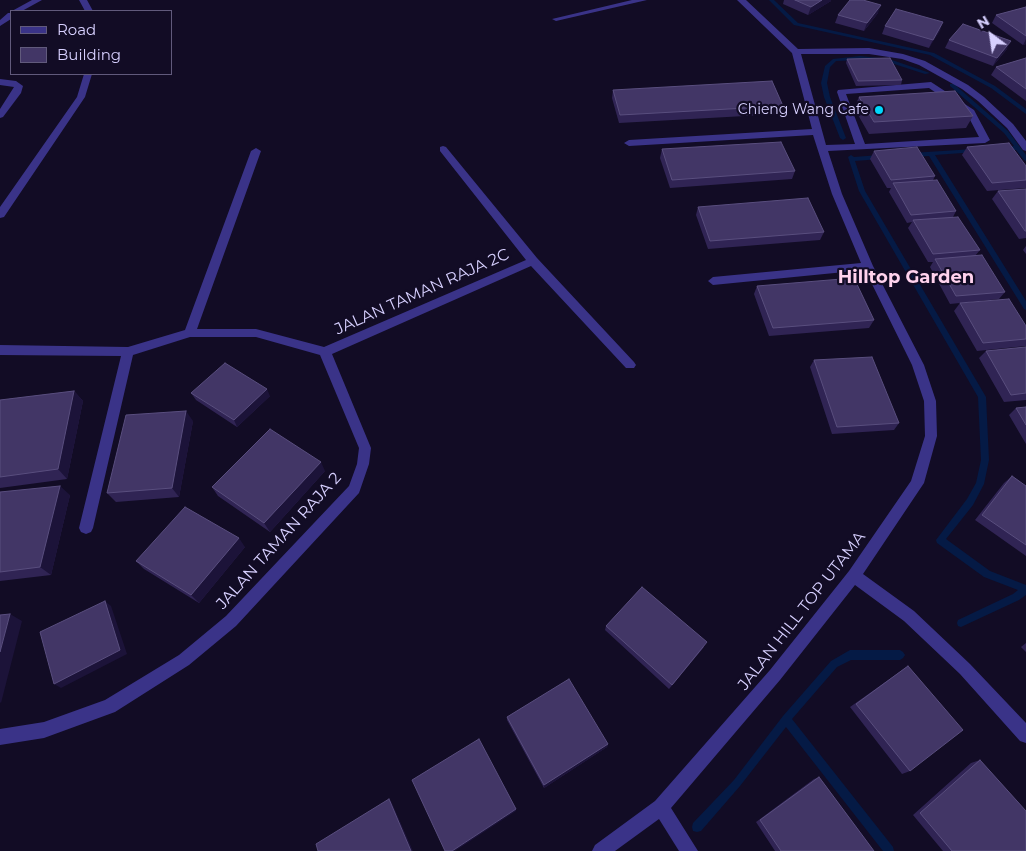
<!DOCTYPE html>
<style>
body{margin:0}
#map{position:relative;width:1026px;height:851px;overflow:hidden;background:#120c25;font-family:Montserrat,sans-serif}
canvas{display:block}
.legend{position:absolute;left:10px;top:10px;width:162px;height:65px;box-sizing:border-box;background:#120c25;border:1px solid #615a7c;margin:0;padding:6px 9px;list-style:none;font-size:15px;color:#d7d0ff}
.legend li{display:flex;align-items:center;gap:10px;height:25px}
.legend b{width:25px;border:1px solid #615a7c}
.north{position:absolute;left:966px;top:10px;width:50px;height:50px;-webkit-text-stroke:4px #120c25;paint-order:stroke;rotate:329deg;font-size:14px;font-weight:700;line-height:20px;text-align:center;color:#d7d0ff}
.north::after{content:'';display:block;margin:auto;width:18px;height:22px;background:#d7d0ff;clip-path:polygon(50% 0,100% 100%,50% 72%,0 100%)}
</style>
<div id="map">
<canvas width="1026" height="851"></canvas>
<ul class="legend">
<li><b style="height:6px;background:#3a3388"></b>Road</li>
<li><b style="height:14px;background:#423666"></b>Building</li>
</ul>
<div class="north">N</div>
</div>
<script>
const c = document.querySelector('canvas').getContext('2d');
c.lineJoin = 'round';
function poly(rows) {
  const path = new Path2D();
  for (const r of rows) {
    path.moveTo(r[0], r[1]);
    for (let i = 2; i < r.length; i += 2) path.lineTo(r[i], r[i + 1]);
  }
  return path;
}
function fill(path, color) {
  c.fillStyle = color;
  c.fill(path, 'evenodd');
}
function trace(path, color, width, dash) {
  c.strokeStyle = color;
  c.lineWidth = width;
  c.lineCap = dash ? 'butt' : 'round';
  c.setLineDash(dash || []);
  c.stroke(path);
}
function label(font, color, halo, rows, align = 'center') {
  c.font = font + ' Montserrat,sans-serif';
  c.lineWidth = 4.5;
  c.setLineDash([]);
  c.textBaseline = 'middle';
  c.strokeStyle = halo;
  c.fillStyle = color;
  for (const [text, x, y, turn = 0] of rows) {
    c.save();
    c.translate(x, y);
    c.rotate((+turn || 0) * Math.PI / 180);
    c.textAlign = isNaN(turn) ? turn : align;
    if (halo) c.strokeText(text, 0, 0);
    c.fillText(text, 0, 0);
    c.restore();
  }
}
fill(poly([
 [769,0,774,0,798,23,934,53,995,86,1026,109,1026,114,991,88,930,55,794,25,769,0],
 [860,56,889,59,930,73,925,74,888,62,860,60,836,61,830,67,827,83,830,97,846,138,843,140,840,138,824,97,821,83,825,66,833,59,860,56],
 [950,84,954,84,1008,131,1026,155,1026,161,1024,160,1016,150,1001,150,1001,148,1014,146,1004,133,950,86,950,84],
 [974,149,976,150,976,152,935,155,1026,301,1026,310,1024,309,929,156,911,157,908,155,911,153,974,149],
 [851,155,854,157,880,155,883,157,880,159,855,161,865,191,986,397,989,460,984,484,973,505,946,539,990,571,1026,585,1026,595,1019,600,961,627,958,626,957,623,958,620,1013,594,1018,590,984,577,937,543,936,540,967,499,976,483,981,460,978,397,859,191,848,157,851,155],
 [850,650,900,650,903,652,905,655,903,658,900,660,851,660,837,667,792,719,893,847,894,851,883,851,786,727,740,786,701,831,697,832,693,831,692,827,693,823,734,780,783,716,831,661,850,650]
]), '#051a45');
fill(poly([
 [32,0,42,0,22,11,12,11,32,0],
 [79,0,87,0,93,11,85,11,79,0],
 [632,0,647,0,556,21,552,19,632,0],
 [737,0,746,0,798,49,869,48,903,54,925,61,968,85,984,97,1013,124,1026,141,1026,151,1023,150,1007,128,978,101,962,89,919,65,902,59,869,54,801,54,826,145,855,144,837,92,838,90,931,82,974,110,990,140,985,143,828,151,842,194,873,266,924,365,936,401,937,436,924,483,863,574,914,611,970,664,1026,723,1026,743,1020,741,960,674,904,621,855,585,780,680,671,808,698,851,679,851,659,819,615,851,592,851,595,845,655,801,770,670,849,571,911,481,925,436,924,401,912,365,865,270,713,285,708,281,713,277,861,263,832,194,813,135,629,146,624,143,629,140,812,129,792,53,737,0],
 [929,88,967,114,979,137,865,144,846,94,929,88],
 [8,13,11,13,11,19,0,26,0,20,8,13],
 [84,74,92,74,85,97,4,217,0,218,0,207,77,97,84,74],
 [0,79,16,81,23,86,21,93,3,117,0,118,0,109,14,87,0,85,0,79],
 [443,146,446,147,537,258,634,362,636,365,634,368,626,368,531,266,332,354,371,448,369,464,359,493,236,626,189,665,115,712,44,738,0,745,0,729,44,722,105,700,179,655,226,616,349,486,357,464,359,448,320,355,256,337,190,337,133,355,93,528,91,532,86,534,81,532,79,528,121,356,0,355,0,345,128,347,185,330,251,151,256,148,261,151,197,329,256,329,324,347,526,260,440,151,440,147,443,146]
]), '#3a3388');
fill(poly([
 [784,0,831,0,831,1,808,15,783,4],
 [1026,7,1026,44,1023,45,992,23,996,15],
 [878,13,864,31,835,23,838,15],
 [943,22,929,48,882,34,885,26],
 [949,40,1007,49,993,66,945,48],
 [1026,58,1026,101,991,75,996,67],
 [847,59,902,80,901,85,856,86,846,63],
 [613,90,783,106,781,114,619,123,612,98],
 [859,97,973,116,966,128,869,134,854,108],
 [967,147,1026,166,1026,188,987,191,962,155],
 [662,149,795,171,792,179,670,188,660,158],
 [874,151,935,176,933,180,956,211,953,217,980,250,975,256,1005,292,999,299,950,304,930,267,933,262,928,262,908,228,912,222,907,223,889,192,891,188,887,188,870,159],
 [1026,189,1026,238,1019,239,992,199,998,191],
 [698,207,824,232,820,240,708,249,696,215],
 [1026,246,1026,254,1023,250],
 [757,286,874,320,869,328,769,336,754,294],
 [960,303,1026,326,1026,346,977,351,954,311],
 [1026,347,1026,400,1004,402,979,358,986,351],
 [814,360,899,423,894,430,832,434,810,367],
 [74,391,83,401,67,479,0,488,0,400],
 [191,393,270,396,237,427,196,400],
 [1026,407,1026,444,1009,415,1016,408],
 [193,421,179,497,116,502,107,493],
 [325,471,270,532,218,496,212,487],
 [1012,476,1026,486,1026,556,975,520,1004,483],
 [0,492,70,495,51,575,0,581],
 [245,547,199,603,144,569,136,561],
 [606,626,704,647,669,689,605,630],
 [1026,643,1026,652,1021,647],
 [908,666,910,771,902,774,850,707],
 [507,717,608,744,607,747,544,788,507,720],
 [980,760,1026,851,943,851,913,815,971,763],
 [819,777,874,851,775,851,756,822,814,779]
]), '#302454');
fill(poly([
 [822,0,831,0,831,1,808,15,811,7],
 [881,5,878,13,864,31,867,23],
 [943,22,940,31,929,48,933,40],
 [1026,39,1026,44,1023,45],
 [1011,41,1007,49,993,66,997,58],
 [267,389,270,396,237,427,234,420],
 [74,391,83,401,67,479,58,469],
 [186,411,193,421,179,497,172,488],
 [321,462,325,471,270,532,264,523],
 [60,486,70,495,51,575,40,567],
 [239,538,245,547,199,603,191,595],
 [105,601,111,606,127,654,61,688,54,684],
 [10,614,22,621,1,703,0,702,0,652],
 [608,744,607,747,544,788,544,785],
 [389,799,391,801,413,851,411,851],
 [516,809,516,811,455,851,452,851]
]), '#1c1339');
const building = poly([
 [795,0,822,0,811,7,795,0],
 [850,0,863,0,881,5,867,23,838,15,850,0],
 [1026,7,1026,36,996,15,1026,7],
 [896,9,943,22,933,40,885,26,896,9],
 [963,24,1011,41,997,58,949,40,963,24],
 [890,58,902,80,858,81,847,59,890,58],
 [1026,58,1026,89,996,67,1026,58],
 [772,81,783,106,620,115,613,90,772,81],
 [955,91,973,116,874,122,859,97,955,91],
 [781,142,795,171,672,180,662,149,781,142],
 [1009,143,1026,166,1026,180,992,183,967,147,1009,143],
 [917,147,935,176,891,180,874,151,917,147],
 [937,180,956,211,911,215,893,183,937,180],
 [1026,189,1026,231,1025,231,998,191,1026,189],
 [808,198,824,232,710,241,698,207,808,198],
 [958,217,980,250,933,254,913,220,958,217],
 [982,255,1005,292,956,296,935,259,982,255],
 [854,278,874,320,773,328,757,286,854,278],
 [1009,299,1026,326,1026,339,983,343,960,303,1009,299],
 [1026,347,1026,393,1011,395,986,351,1026,347],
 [872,357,899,423,837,427,814,360,872,357],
 [225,363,267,389,234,420,191,393,225,363],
 [74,391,58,469,0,477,0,400,74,391],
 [1026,407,1026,425,1016,408,1026,407],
 [186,411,172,488,107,493,126,415,186,411],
 [270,429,321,462,264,523,212,487,270,429],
 [1012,476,1026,486,1026,545,982,515,1012,476],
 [60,486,40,567,0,572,0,492,60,486],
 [185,507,239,538,191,595,136,561,185,507],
 [642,587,707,642,672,685,606,626,642,587],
 [105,601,120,650,54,684,40,632,105,601],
 [10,614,0,652,0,615,10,614],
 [908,666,963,730,910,771,856,704,908,666],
 [569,679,608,744,544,785,507,717,569,679],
 [479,739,516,809,452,851,445,851,412,780,479,739],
 [980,760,1026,811,1026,851,952,851,920,813,980,760],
 [819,777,874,851,781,851,760,820,819,777],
 [389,799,411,851,318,851,316,844,389,799]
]);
fill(building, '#423666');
trace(building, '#594e7e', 1);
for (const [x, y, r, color] of [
 [879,110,5,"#00d7fb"]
]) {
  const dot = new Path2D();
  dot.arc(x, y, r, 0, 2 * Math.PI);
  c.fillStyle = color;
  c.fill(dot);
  trace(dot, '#120c25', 2);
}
label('14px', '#d7d0ff', '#120c25', [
 ["Chieng Wang Cafe",869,110]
], 'right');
label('16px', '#d7d0ff', '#120c25', [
 ["JALAN TAMAN RAJA 2C",422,292,-24],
 ["JALAN TAMAN RAJA 2",279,541,-48],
 ["JALAN HILL TOP UTAMA",802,611,-52]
]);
label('bold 18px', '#ffd2ed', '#120c25', [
 ["Hilltop Garden",906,278]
]);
</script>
